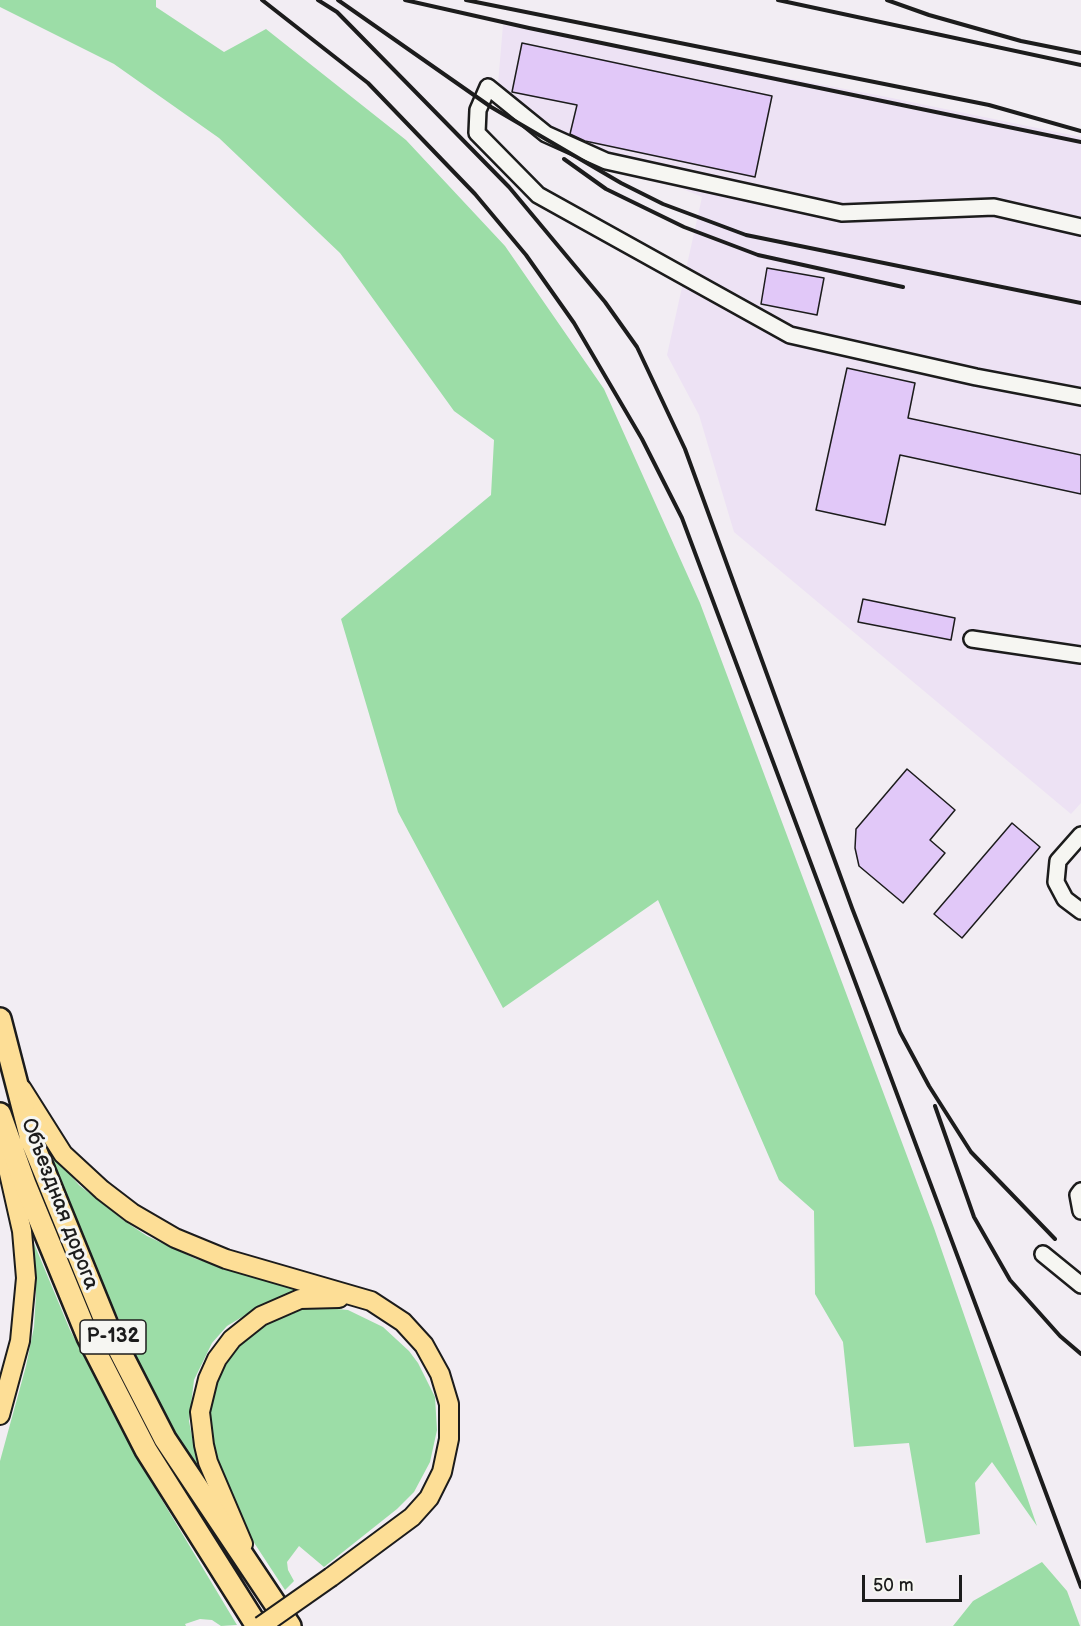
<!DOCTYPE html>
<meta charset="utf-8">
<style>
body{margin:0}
#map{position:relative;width:1081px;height:1626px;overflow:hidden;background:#f2edf3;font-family:"Balsamiq Sans",sans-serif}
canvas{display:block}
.scale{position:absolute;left:862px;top:1575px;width:100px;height:27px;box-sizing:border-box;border:3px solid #1c1c1c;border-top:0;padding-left:8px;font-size:18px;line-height:21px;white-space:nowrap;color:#1c1c1c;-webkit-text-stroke:4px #f6f6f2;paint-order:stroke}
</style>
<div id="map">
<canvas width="1081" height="1626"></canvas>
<div class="scale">50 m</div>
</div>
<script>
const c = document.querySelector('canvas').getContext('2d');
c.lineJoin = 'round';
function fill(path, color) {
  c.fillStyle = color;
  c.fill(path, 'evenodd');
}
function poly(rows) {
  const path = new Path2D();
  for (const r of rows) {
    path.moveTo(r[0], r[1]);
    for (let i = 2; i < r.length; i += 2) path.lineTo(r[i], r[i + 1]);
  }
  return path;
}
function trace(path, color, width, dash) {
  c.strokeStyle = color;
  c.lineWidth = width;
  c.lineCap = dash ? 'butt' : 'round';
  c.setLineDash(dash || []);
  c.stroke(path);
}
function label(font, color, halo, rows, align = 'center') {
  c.font = font + ' "Balsamiq Sans",sans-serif';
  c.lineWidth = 6;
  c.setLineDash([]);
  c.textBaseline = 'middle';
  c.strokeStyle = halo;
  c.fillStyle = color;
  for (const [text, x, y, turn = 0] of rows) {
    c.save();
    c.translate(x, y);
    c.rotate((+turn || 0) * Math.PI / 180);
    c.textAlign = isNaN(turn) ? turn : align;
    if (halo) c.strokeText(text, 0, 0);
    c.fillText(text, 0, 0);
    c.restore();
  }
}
fill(poly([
 [503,25,882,96,1081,137,1081,803,1071,814,734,532,699,415,667,355,702,197,554,135,498,84]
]), '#ede2f4');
fill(poly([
 [0,0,156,0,156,7,224,52,266,29,406,140,505,246,604,389,700,603,934,1228,1037,1526,992,1462,975,1483,980,1534,926,1543,909,1443,854,1447,843,1342,815,1294,814,1211,779,1180,658,900,503,1008,398,812,341,619,491,495,494,440,454,411,340,253,219,138,114,64,0,7],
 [44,1145,79,1185,123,1220,147,1236,196,1259,299,1289,257,1308,227,1326,212,1343,194,1380,189,1421,193,1442,217,1503,194,1472,156,1398,106,1292],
 [33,1241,70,1330,141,1465,237,1625,221,1626,212,1620,200,1619,185,1624,186,1626,0,1626,0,1461,26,1366,34,1327,36,1294],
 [316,1307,348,1310,383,1327,409,1351,418,1363,435,1397,437,1430,430,1462,414,1492,397,1509,324,1567,299,1546,287,1562,288,1570,294,1581,285,1590,251,1538,221,1473,210,1426,210,1410,217,1379,233,1349,262,1323,298,1309],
 [1042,1562,1067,1591,1080,1626,953,1626,973,1601]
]), '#9cdda7');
const building = poly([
 [522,43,772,96,755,177,585,141,570,134,577,105,512,92,522,43],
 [767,268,824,278,817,315,761,304,767,268],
 [847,368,915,383,908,418,1081,455,1081,494,900,455,885,525,816,510,847,368],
 [863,599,955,618,951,640,858,622,863,599],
 [907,769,955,810,930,840,945,853,903,903,859,866,855,848,856,829,907,769],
 [1012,823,1040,847,962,938,934,914,1012,823]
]);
fill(building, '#e1c8f8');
trace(building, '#1c1c1c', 1.5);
const minor = poly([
 [1081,227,994,207,842,213,606,161,546,134,488,87,478,110,477,133,538,195,790,335,976,377,1081,397],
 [972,639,1081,655],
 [1081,835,1058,861,1056,882,1065,899,1081,911],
 [1081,1191,1078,1195,1081,1211],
 [1043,1254,1081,1285]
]);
const major = poly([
 [22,1089,63,1154,102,1190,132,1213,175,1238,226,1259,371,1301,403,1322,424,1345,440,1374,449,1404,449,1439,442,1472,429,1498,412,1517,331,1577],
 [0,1415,20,1341,26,1278,22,1231,2,1142],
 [243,1544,208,1462,204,1445,200,1412,208,1379,217,1359,232,1339,261,1316,300,1299,339,1298]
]);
const highway = poly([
 [0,1019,31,1139,109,1330,165,1439,290,1626],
 [0,1114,25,1184,88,1337,146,1450,257,1626]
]);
trace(minor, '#1c1c1c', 20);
trace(major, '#1c1c1c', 22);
trace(highway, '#1c1c1c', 26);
trace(minor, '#f6f6f2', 15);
trace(major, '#fdde96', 18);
trace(highway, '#fdde96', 21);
trace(poly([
 [262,0,368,83,475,194,526,255,574,323,642,439,682,518,1081,1587],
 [318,0,337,12,509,187,605,302,637,347,685,449,852,908,900,1032,929,1086,971,1152,1055,1239],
 [338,0,491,107,621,183,663,204,746,235,1081,303],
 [405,0,529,28,1081,142],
 [466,0,989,105,1081,131],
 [778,0,1081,65],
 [887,0,929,15,1021,41,1081,53],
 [564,159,606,189,684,227,758,255,903,287],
 [935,1106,974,1217,1010,1280,1060,1336,1081,1354]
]), '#1c1c1c', 4);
const majorBridge = poly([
 [261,1626,331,1577]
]);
trace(majorBridge, '#1c1c1c', 22, []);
trace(majorBridge, '#fdde96', 18);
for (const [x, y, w] of [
 [113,1337,66]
]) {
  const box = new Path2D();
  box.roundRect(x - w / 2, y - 17, w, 34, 4.5);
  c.fillStyle = '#f6f6f2';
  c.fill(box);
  trace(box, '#1c1c1c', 1.5);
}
label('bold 20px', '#1c1c1c', null, [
 ["Р-132",113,1337]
]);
label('21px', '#1c1c1c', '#f6f6f2', [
 ["Объездная дорога",59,1204,69]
]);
</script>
